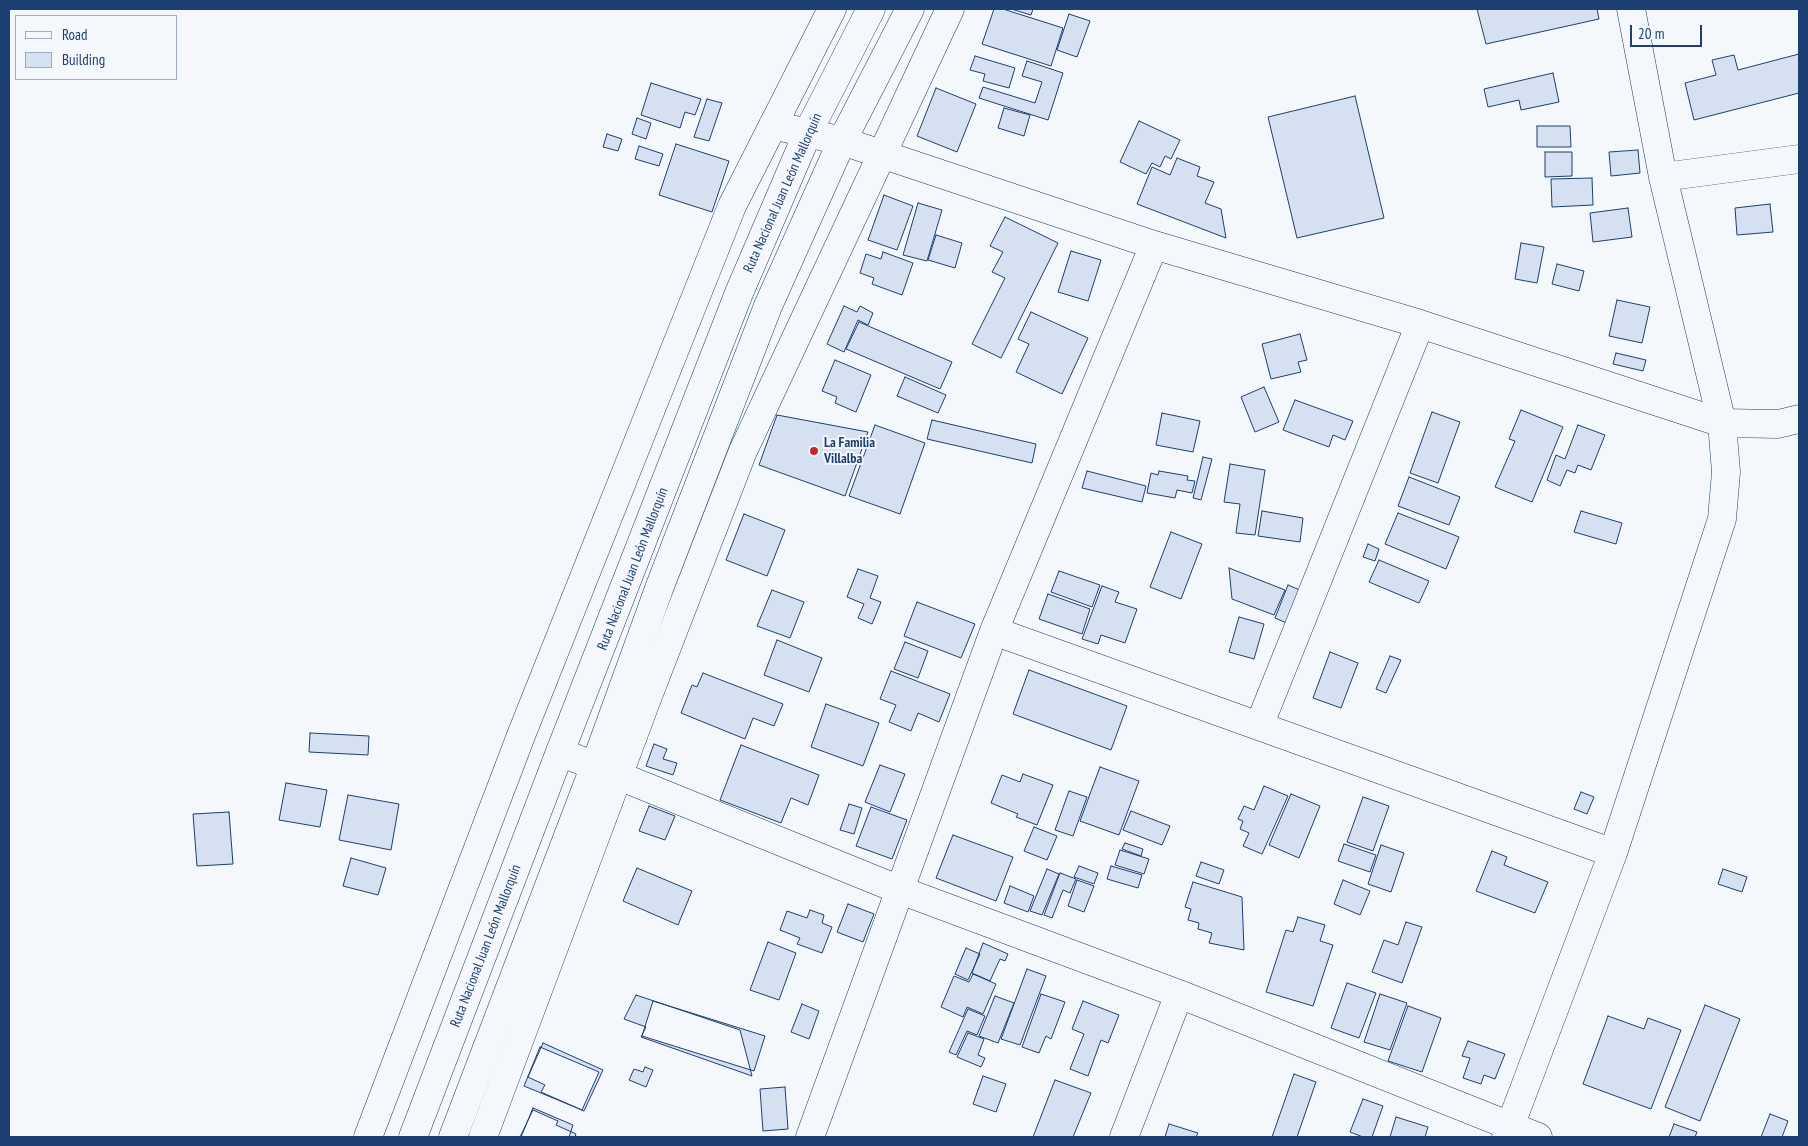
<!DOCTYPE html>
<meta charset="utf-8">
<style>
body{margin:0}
#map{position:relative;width:1808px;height:1146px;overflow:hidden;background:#f4f7fb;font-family:"PT Sans Narrow",sans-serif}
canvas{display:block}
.frame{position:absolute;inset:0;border:10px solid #1d3f73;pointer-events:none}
.legend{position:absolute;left:15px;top:15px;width:162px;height:65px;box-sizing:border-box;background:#f4f7fb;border:1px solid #9eadc5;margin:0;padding:6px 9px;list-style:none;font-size:15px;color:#1d3f73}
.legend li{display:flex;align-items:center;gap:10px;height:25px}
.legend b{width:25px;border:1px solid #9eadc5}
.scale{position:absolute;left:1630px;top:25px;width:72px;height:22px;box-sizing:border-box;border:2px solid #1d3f73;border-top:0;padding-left:6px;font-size:15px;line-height:18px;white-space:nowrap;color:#1d3f73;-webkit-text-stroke:4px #f4f7fb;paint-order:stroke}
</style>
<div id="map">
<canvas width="1808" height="1146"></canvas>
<div class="frame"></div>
<ul class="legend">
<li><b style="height:6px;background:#f4f7fb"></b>Road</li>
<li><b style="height:14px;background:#d5e0f0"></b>Building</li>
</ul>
<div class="scale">20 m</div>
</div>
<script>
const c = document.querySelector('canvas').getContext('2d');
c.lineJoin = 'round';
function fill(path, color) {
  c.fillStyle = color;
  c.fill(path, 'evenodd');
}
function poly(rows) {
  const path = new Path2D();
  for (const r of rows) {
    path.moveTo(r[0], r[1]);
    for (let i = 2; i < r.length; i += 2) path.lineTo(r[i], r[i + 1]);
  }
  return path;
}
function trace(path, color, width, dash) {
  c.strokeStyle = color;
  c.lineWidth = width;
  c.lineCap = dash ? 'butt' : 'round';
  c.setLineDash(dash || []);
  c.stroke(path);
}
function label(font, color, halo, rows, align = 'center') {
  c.font = font + ' "PT Sans Narrow",sans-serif';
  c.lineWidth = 4;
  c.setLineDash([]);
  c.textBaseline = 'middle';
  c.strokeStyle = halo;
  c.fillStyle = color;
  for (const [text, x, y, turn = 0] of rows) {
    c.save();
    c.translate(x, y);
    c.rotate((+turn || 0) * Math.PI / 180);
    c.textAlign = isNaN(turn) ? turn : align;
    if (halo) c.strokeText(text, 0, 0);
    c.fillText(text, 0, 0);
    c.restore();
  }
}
const building = poly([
 [994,9,1003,9,1063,28,1051,66,982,44,994,9],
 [1011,9,1033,9,1031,15,1011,9],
 [1477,9,1597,9,1599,19,1486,44,1477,9],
 [1069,14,1090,21,1077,57,1057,50,1069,14],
 [1799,54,1799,93,1694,120,1685,83,1716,75,1712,60,1734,55,1738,70,1799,54],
 [975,56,1015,68,1009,88,983,81,985,74,970,70,975,56],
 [1027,61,1063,73,1048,120,979,98,983,87,1035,103,1042,82,1022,76,1027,61],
 [1553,73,1559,102,1521,110,1519,100,1488,107,1484,89,1553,73],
 [651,83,701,99,695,115,685,112,680,128,641,115,651,83],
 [936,88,976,104,957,152,917,136,936,88],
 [1355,96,1384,218,1297,238,1268,117,1355,96],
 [707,99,722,103,709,141,694,137,707,99],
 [1004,108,1030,115,1024,136,998,128,1004,108],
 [637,118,651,123,646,139,632,134,637,118],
 [1139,121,1180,140,1171,159,1165,156,1160,167,1152,163,1146,174,1120,162,1139,121],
 [1537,126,1570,126,1571,147,1537,147,1537,126],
 [607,134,622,139,618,151,603,147,607,134],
 [676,144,729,161,712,212,659,195,676,144],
 [639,146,663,154,659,166,635,159,639,146],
 [1638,150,1640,173,1611,176,1609,152,1638,150],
 [1545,152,1572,152,1572,176,1545,177,1545,152],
 [1177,158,1200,167,1197,176,1214,182,1205,203,1221,209,1226,238,1137,204,1152,167,1170,175,1177,158],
 [1592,178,1593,205,1552,207,1551,179,1592,178],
 [884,195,913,206,897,250,868,240,884,195],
 [918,203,942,210,927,261,903,255,918,203],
 [1770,204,1773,232,1737,235,1735,208,1770,204],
 [1628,208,1632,237,1593,242,1590,213,1628,208],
 [1005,217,1058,243,1001,358,972,344,1005,278,992,272,1003,252,990,246,1005,217],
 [936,235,962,243,955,268,928,260,936,235],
 [1521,243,1544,247,1537,283,1515,279,1521,243],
 [1071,251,1101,260,1088,301,1058,292,1071,251],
 [883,252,913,263,902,295,872,284,874,278,860,273,866,254,881,259,883,252],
 [1557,264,1584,271,1579,291,1552,284,1557,264],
 [1617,300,1650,307,1642,343,1609,336,1617,300],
 [844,306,857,312,860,306,873,313,868,325,858,320,844,352,827,344,844,306],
 [1031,312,1088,338,1062,394,1016,372,1029,344,1018,339,1031,312],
 [859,322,952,362,940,389,846,349,859,322],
 [1300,334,1307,360,1298,362,1301,372,1271,379,1262,344,1300,334],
 [1616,353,1646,360,1643,371,1613,364,1616,353],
 [835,360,871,375,856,412,835,403,837,397,822,391,835,360],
 [905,377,946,395,938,413,897,396,905,377],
 [1264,387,1279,422,1255,432,1241,397,1264,387],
 [1295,400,1353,421,1345,440,1333,435,1329,447,1283,430,1295,400],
 [1521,410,1563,427,1532,502,1495,487,1515,441,1509,439,1521,410],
 [1432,412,1460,422,1438,483,1410,473,1432,412],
 [1162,413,1200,421,1193,452,1156,445,1162,413],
 [777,415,868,432,845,496,759,465,777,415],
 [932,420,1036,444,1032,463,927,439,932,420],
 [875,425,925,443,900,514,849,496,875,425],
 [1578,425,1605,435,1591,470,1578,465,1575,473,1567,470,1560,486,1547,480,1556,455,1565,459,1578,425],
 [1203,457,1212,459,1201,500,1193,498,1203,457],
 [1230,464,1265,470,1255,535,1236,533,1240,504,1224,502,1230,464],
 [1087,471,1146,486,1142,502,1082,488,1087,471],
 [1159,471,1188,476,1187,480,1195,481,1192,493,1177,490,1175,498,1147,493,1151,473,1158,475,1159,471],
 [1409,477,1460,497,1449,525,1398,506,1409,477],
 [1262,511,1303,518,1300,542,1258,536,1262,511],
 [1581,511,1622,523,1616,544,1574,532,1581,511],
 [1398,513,1459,537,1446,569,1385,544,1398,513],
 [744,514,785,530,767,576,726,560,744,514],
 [1171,532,1202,544,1181,599,1150,587,1171,532],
 [1368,544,1379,549,1375,561,1363,557,1368,544],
 [1379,560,1429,581,1419,603,1369,582,1379,560],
 [1229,568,1285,590,1274,615,1232,599,1229,568],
 [858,569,878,576,870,598,881,602,872,624,858,618,864,604,847,597,858,569],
 [1059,571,1100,585,1092,607,1051,592,1059,571],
 [1288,585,1302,591,1289,624,1275,618,1288,585],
 [1102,586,1119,592,1115,602,1137,609,1125,643,1101,635,1098,644,1082,639,1102,586],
 [772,590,804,602,790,638,757,626,772,590],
 [1048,594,1090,609,1082,634,1039,619,1048,594],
 [917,602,975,624,961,658,904,636,917,602],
 [1239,617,1264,624,1254,659,1229,652,1239,617],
 [777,640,822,658,809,692,764,675,777,640],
 [905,642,928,651,918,678,894,669,905,642],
 [1330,652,1358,663,1341,708,1313,698,1330,652],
 [1390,656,1401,660,1386,693,1376,689,1390,656],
 [1029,670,1127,706,1111,750,1013,714,1029,670],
 [891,671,950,694,939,722,918,713,911,731,889,722,896,705,880,699,891,671],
 [703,673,783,704,774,726,753,718,745,739,681,713,692,685,697,687,703,673],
 [826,704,879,723,863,766,811,747,826,704],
 [310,733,369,736,368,755,309,752,310,733],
 [654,744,667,749,663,759,677,763,673,775,646,766,654,744],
 [741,745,819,775,808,805,791,798,781,823,720,800,741,745],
 [880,765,905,774,890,812,865,802,880,765],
 [1100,767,1139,781,1119,835,1080,821,1100,767],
 [1023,774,1053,785,1037,825,1016,817,1018,814,991,803,1002,775,1020,782,1023,774],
 [286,783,327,790,320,827,279,820,286,783],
 [1264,786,1288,796,1262,854,1243,846,1249,833,1240,829,1243,821,1238,819,1244,806,1254,810,1264,786],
 [1069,791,1087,797,1073,836,1055,830,1069,791],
 [1581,792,1594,797,1587,814,1574,809,1581,792],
 [1291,794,1320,806,1299,858,1269,845,1291,794],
 [348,795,399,804,391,850,339,840,348,795],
 [1363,797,1389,806,1373,851,1347,842,1363,797],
 [849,804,862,808,854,834,840,830,849,804],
 [649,806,675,816,665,840,639,831,649,806],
 [871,807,907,820,892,859,856,846,871,807],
 [1131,811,1170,826,1162,845,1123,830,1131,811],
 [229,812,233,864,197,866,193,814,229,812],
 [1034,827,1057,836,1047,860,1024,851,1034,827],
 [953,835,1013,857,996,901,936,878,953,835],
 [1125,843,1143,849,1141,856,1122,849,1125,843],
 [1344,844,1376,855,1370,872,1338,861,1344,844],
 [1381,845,1404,853,1391,892,1368,884,1381,845],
 [1120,850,1149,859,1144,874,1115,865,1120,850],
 [1492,851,1507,857,1504,865,1548,882,1535,913,1476,891,1492,851],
 [351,858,386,868,378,895,343,886,351,858],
 [1201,862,1224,870,1219,884,1196,876,1201,862],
 [1079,866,1098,873,1094,884,1074,877,1079,866],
 [1111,866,1142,875,1138,888,1107,879,1111,866],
 [637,868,692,891,678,925,623,901,637,868],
 [1047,869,1059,874,1042,915,1030,911,1047,869],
 [1723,869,1747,877,1742,892,1718,884,1723,869],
 [1060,873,1076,879,1070,893,1063,890,1052,918,1044,915,1060,873],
 [1077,880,1094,886,1084,912,1068,906,1077,880],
 [1343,880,1370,891,1360,915,1334,904,1343,880],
 [1193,882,1242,897,1244,950,1209,943,1212,933,1198,929,1199,923,1188,920,1191,909,1185,907,1193,882],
 [1010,886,1034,896,1028,912,1004,903,1010,886],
 [848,904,874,914,863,942,837,932,848,904],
 [810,910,824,915,822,923,832,927,822,953,797,944,800,938,780,930,787,911,807,918,810,910],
 [1298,917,1325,925,1320,941,1333,945,1313,1006,1266,992,1286,930,1293,932,1298,917],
 [1406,922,1422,927,1402,983,1372,972,1384,940,1398,945,1406,922],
 [768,942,796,953,779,1000,750,990,768,942],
 [983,943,1008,954,1005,961,1000,959,990,981,972,973,983,943],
 [966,948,980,954,968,980,955,974,966,948],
 [1027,969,1046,976,1020,1045,1001,1039,1027,969],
 [973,974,996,984,983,1014,967,1007,963,1017,941,1007,954,976,969,982,973,974],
 [1347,983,1376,993,1359,1038,1331,1028,1347,983],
 [1041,994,1065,1002,1051,1039,1046,1036,1039,1053,1022,1047,1041,994],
 [1380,994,1407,1003,1390,1050,1364,1042,1380,994],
 [636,995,740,1030,752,1076,641,1037,646,1027,624,1019,636,995],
 [995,996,1014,1003,998,1043,979,1036,995,996],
 [653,1001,765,1036,754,1071,642,1036,653,1001],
 [1083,1001,1119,1015,1108,1043,1101,1040,1088,1076,1070,1069,1084,1034,1072,1029,1083,1001],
 [802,1004,819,1011,809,1039,791,1032,802,1004],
 [1705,1005,1740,1019,1700,1121,1665,1107,1705,1005],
 [1408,1006,1441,1018,1422,1072,1388,1061,1408,1006],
 [968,1009,985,1016,977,1035,967,1031,956,1055,949,1052,968,1009],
 [1608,1016,1644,1029,1648,1018,1681,1030,1651,1109,1583,1084,1608,1016],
 [968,1033,984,1039,978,1055,985,1058,981,1067,957,1057,968,1033],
 [1468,1041,1505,1054,1495,1079,1484,1075,1481,1084,1463,1078,1470,1058,1462,1056,1468,1041],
 [543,1043,603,1070,584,1111,541,1092,545,1085,528,1077,543,1043],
 [540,1047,599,1072,582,1110,524,1086,540,1047],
 [645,1067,653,1070,646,1087,629,1080,634,1069,643,1072,645,1067],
 [1294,1074,1316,1082,1297,1137,1272,1137,1294,1074],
 [983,1076,1006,1084,996,1112,973,1104,983,1076],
 [1055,1080,1091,1093,1073,1137,1033,1137,1055,1080],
 [785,1087,788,1129,763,1131,760,1089,785,1087],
 [1363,1099,1383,1106,1372,1137,1363,1137,1350,1132,1363,1099],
 [533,1108,573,1125,569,1137,521,1137,533,1108],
 [533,1110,558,1121,556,1125,576,1134,575,1137,520,1137,533,1110],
 [1770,1114,1788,1121,1782,1137,1761,1137,1770,1114],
 [1396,1117,1428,1127,1425,1137,1390,1137,1396,1117],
 [1169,1124,1198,1133,1196,1137,1165,1137,1169,1124],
 [1674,1124,1697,1132,1695,1137,1669,1137,1674,1124]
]);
fill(building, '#d5e0f0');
trace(building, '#1d3f73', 1);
const minor = poly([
 [773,125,842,141,1154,245,1420,324,1722,423,1778,424,1799,419],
 [1663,177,1799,159],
 [994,631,1613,853],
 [1259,726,1420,324],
 [560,752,900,890,1179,994,1538,1137],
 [368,1137,522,733,732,206,832,9],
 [483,1137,648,696,743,451,950,9],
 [810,1137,994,631,1154,245],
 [1124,1137,1179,994],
 [1506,1137,1613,853,1722,519,1726,472,1722,423,1663,177,1631,9]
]);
const highway = poly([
 [413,1137,560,752,739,293,808,132,871,9],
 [453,1137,594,768,660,586,768,306,842,141,910,9]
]);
trace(minor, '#1d3f73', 29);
trace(highway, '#1d3f73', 29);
trace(minor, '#f4f7fb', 28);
trace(highway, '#f4f7fb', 28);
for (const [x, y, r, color] of [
 [814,451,5,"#c62828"]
]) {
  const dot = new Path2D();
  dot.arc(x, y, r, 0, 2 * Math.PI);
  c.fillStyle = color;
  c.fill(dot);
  trace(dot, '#f4f7fb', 2);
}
label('14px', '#1d3f73', '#f4f7fb', [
 ["Ruta Nacional Juan León Mallorquín",783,193,-66],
 ["Ruta Nacional Juan León Mallorquín",633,569,-69],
 ["Ruta Nacional Juan León Mallorquín",486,946,-69]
]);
label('bold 14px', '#1d3f73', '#f4f7fb', [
 ["La Familia",824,443],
 ["Villalba",824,459]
], 'left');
</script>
